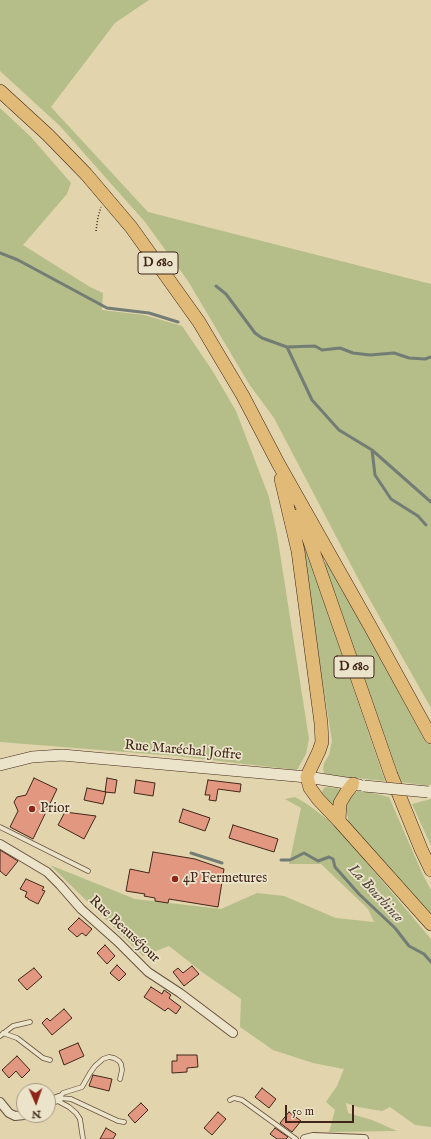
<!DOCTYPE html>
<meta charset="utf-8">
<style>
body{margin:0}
#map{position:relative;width:431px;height:1139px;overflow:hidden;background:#e2d5ae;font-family:"IM FELL English",serif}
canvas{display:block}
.north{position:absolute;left:16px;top:1083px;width:40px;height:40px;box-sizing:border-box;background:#ece4ca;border:1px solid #a79884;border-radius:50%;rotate:178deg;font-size:11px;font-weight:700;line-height:16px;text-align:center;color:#40261a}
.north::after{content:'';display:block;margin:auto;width:14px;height:18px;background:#8f2418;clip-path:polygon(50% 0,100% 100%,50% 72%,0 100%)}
.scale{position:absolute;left:285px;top:1105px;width:69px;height:18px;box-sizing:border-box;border:2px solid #40261a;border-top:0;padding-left:5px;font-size:12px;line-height:14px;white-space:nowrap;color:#40261a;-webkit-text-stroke:3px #ece4ca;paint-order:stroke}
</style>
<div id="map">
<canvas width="431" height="1139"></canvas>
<div class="north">N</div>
<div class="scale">50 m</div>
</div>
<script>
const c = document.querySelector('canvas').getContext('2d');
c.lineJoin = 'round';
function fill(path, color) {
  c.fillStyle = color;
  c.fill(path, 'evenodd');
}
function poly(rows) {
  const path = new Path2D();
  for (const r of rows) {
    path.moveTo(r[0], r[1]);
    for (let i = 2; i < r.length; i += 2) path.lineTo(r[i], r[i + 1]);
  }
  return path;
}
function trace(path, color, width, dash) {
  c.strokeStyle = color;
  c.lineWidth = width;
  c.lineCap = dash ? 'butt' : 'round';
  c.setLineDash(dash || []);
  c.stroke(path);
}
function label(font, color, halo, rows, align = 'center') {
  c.font = font + ' "IM FELL English",serif';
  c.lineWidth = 3.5;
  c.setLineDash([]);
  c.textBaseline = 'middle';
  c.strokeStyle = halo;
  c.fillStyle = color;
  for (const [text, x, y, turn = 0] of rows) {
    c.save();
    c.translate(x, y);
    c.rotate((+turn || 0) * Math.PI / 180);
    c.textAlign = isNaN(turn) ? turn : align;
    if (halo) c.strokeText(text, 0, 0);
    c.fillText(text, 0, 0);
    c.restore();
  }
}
fill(poly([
 [0,0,149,0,115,23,51,107,148,212,431,284,431,708,361,584,274,418,249,384,188,281,145,222,60,126,0,71],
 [0,108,31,137,71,183,67,194,23,245,90,287,103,293,102,310,144,315,182,326,212,370,236,411,269,497,277,534,309,739,306,754,297,770,176,756,0,742],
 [299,535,303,541,385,781,325,775,323,769,324,763,329,755,332,741],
 [324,563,328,563,431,745,431,784,429,786,401,782],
 [326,787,343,789,336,811,322,793,323,789],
 [359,790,389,797,423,875,431,890,431,917,349,824,346,808,350,797],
 [295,797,307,804,335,825,431,939,431,1127,415,1125,390,1107,382,1111,358,1107,346,1103,348,1113,372,1120,397,1131,329,1132,335,1110,326,1102,337,1086,344,1069,313,1063,273,1050,240,1027,241,999,202,972,169,946,143,956,50,865,135,899,221,909,257,893,284,896,336,918,374,922,368,909,321,864,289,864,301,808,285,799],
 [431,799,431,846,412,804]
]), '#b5bd89');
trace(poly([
 [0,253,18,260,107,308,149,313,178,322],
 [216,286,226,294,255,333,262,338,287,347,312,400,339,430,372,450,431,502],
 [287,347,315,346,322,350,340,348,353,353,370,355,394,353,409,358,425,359,431,357],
 [372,450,375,475,391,499,418,516,426,525],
 [191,853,222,863],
 [281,860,290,860,304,853,318,861,329,857,333,859,335,867,359,894,395,928,409,946,424,954,431,962]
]), '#747d75', 3);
const building = poly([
 [34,778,57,789,33,839,10,827,18,811,14,802,17,797,26,795,34,778],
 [107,778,117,780,115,793,105,792,107,778],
 [136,780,155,783,153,796,134,793,136,780],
 [208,780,241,784,240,792,218,789,216,801,209,800,210,795,205,795,208,780],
 [87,788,106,792,103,804,84,800,87,788],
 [183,809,210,818,205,831,179,822,183,809],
 [65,812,96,816,84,839,58,825,65,812],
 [233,825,278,839,274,852,229,838,233,825],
 [0,850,18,861,6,876,0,871,0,850],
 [153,852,195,859,224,869,218,907,169,899,168,903,155,901,155,898,144,896,145,894,126,891,130,869,149,873,153,852],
 [26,879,44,887,42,890,45,891,38,904,28,899,28,898,25,897,27,892,20,889,26,879],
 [79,918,92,929,86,936,82,933,77,937,68,929,79,918],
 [105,945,115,956,107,964,97,953,105,945],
 [117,965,126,974,119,981,110,973,117,965],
 [192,966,199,974,184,986,173,972,178,968,183,973,192,966],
 [34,968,42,977,27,990,18,980,34,968],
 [151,987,162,994,164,990,171,995,169,998,181,1007,176,1014,168,1008,165,1011,144,997,151,987],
 [64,1009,72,1018,52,1035,42,1023,47,1018,50,1021,64,1009],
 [78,1043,84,1056,64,1065,59,1051,78,1043],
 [177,1055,197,1055,198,1067,187,1068,187,1072,172,1073,172,1061,177,1061,177,1055],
 [17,1056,30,1070,22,1078,16,1071,9,1078,2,1070,17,1056],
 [93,1075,112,1079,109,1091,89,1086,93,1075],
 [262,1088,276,1099,269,1108,255,1097,262,1088],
 [141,1103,148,1110,135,1123,128,1115,141,1103],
 [218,1112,226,1119,212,1135,204,1128,218,1112],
 [289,1112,301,1121,292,1132,280,1123,289,1112],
 [106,1128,116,1134,113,1139,100,1139,106,1128],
 [275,1128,288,1137,286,1139,277,1139,270,1134,275,1128]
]);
fill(building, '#e29880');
trace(building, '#40261a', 1);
const service = poly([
 [0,827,88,871],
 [3,1033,17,1038,43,1058,50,1060],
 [0,1036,13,1026,30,1022],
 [120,1079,122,1070,121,1064,119,1061,114,1058,109,1057,103,1059,95,1066,90,1073,82,1087,63,1093,59,1098,71,1099,118,1121,124,1122],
 [56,1100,69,1107,76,1113,80,1119,83,1139],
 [230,1100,234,1098,242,1100,296,1139]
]);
const minor = poly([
 [0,844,47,872,60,885,81,909,117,941,148,972,180,993,233,1033],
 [0,1102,9,1113,15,1116,24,1115],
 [48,1103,59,1098],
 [305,1139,313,1137,364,1139]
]);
const secondary = poly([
 [0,765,32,757,62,755,307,777,359,785]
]);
const primary = poly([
 [0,91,48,135,86,174,131,227,199,322,243,396,278,463,370,626,431,737],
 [281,479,298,551,321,723,322,742,319,751,308,774,307,777,310,788,318,799,339,821,431,924],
 [299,515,309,539,391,775,421,849,431,870],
 [339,821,340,803,346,793,353,784]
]);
trace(service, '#68523f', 5.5);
trace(minor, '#68523f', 10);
trace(secondary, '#40261a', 12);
trace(primary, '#40261a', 14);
trace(poly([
 [96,231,98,217,101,207]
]), '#40261a', 1.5, [1, 2]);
trace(service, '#ece4ca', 4);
trace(minor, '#ece4ca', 8);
trace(secondary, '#ece4ca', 11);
trace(primary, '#e1ba77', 13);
const secondaryBridge = poly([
 [364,786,428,792]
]);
trace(secondaryBridge, '#40261a', 12, []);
trace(secondaryBridge, '#ece4ca', 11);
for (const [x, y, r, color] of [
 [32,809,4,"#8f2418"],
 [175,879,4,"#8f2418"]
]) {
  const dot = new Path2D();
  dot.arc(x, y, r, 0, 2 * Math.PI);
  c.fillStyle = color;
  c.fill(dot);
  trace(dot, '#ece4ca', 1.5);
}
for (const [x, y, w] of [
 [158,263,40],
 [354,667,40]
]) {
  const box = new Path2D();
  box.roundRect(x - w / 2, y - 11, w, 22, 3);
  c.fillStyle = '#ece4ca';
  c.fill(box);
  trace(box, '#40261a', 1);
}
label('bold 13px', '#40261a', null, [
 ["D 680",158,263],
 ["D 680",354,667]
]);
label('14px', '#40261a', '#ece4ca', [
 ["Rue Maréchal Joffre",183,751,5],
 ["Rue Beauséjour",124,930,43]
]);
label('14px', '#40261a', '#ece4ca', [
 ["Prior",40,809],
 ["4P Fermetures",183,879]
], 'left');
label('italic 15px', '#564a40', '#ece4ca', [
 ["La Bourbince",375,894,47]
]);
</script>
